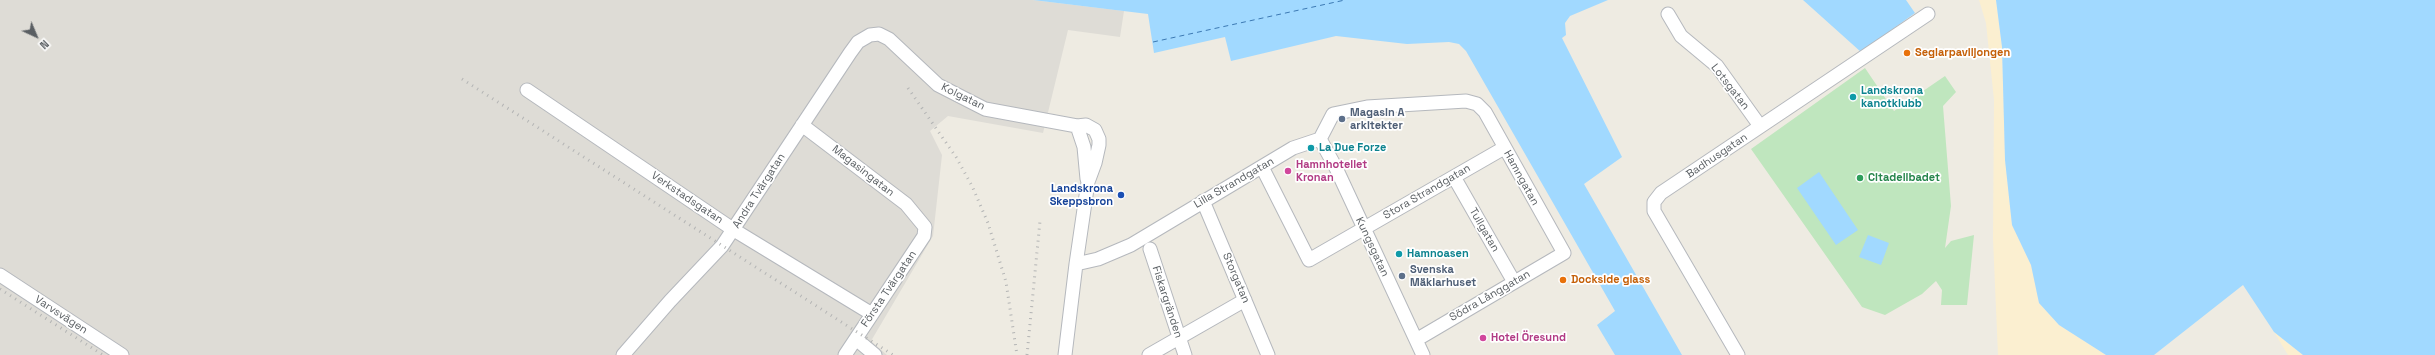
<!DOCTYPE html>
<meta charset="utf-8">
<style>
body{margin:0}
#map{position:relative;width:2435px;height:355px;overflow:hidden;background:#eeebe2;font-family:"Space Grotesk",sans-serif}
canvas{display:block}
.north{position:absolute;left:16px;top:16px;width:40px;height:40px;-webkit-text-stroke:3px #fff;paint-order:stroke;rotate:136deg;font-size:11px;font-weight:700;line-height:16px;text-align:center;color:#5a5f63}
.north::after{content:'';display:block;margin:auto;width:14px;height:18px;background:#5a5f63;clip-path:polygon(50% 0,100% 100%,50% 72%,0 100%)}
</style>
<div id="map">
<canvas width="2435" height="355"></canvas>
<div class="north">N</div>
</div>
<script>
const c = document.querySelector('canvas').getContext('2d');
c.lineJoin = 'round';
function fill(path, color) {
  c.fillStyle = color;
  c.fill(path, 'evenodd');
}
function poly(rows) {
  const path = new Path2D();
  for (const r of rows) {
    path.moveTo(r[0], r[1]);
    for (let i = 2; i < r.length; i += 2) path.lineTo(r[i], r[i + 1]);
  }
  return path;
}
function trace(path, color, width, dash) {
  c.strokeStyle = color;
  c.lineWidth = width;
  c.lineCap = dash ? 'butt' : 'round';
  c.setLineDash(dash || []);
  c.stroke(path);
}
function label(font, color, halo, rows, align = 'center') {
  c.font = font + ' "Space Grotesk",sans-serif';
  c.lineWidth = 3.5;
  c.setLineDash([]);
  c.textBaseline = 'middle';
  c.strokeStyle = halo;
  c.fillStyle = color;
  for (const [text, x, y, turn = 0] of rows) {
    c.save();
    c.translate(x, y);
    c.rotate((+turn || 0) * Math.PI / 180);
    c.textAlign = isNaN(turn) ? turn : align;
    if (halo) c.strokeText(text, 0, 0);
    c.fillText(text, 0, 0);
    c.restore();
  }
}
fill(poly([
 [0,0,1033,0,1124,11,1120,37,1068,30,1043,133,948,116,930,131,942,155,933,236,871,341,887,355,0,355]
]), '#dedcd6');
fill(poly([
 [1865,68,1894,111,1945,76,1956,92,1943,106,1951,206,1945,248,1951,241,1974,235,1967,305,1941,305,1942,290,1936,281,1922,294,1885,315,1862,307,1751,149]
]), '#bfe6be');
fill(poly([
 [1979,0,1996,0,2002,47,2005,160,2012,225,2031,265,2039,303,2059,325,2106,355,1998,355,1993,239,1994,100,1986,23],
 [2274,332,2303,355,2288,355]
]), '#fbefd0');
fill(poly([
 [1033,0,1608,0,1570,16,1565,23,1566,35,1562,38,1622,157,1584,184,1682,355,1615,355,1597,325,1615,311,1466,51,1459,44,1449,42,1407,44,1336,36,1231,61,1225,37,1154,53,1148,14],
 [1803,0,1906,0,1915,13,1861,52],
 [1996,0,2435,0,2435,355,2303,355,2274,332,2243,285,2154,355,2106,355,2059,325,2039,303,2031,265,2012,225,2005,160,2002,47],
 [1819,172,1858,230,1836,245,1797,188],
 [1868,235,1889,243,1881,265,1859,257]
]), '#a1d9ff');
trace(poly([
 [1153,42,1345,0]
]), '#3c79b3', 1, [5, 4]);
const minor = poly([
 [1668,14,1681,36,1717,66,1760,126],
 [527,90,734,230,872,314],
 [802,125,906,204,925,227,924,236,845,355],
 [1077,126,1084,147,1087,179],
 [1320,139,1336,168,1423,355],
 [1262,167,1309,260,1504,148],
 [1454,177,1514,282],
 [1203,201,1268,355],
 [1150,249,1185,355],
 [0,275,122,355],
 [856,339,875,355],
 [623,355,670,301,722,246,850,53,858,42,870,35,879,34,889,39,938,85,985,109,1077,126,1086,125,1095,130,1099,139,1099,145,1095,163,1088,182,1076,264],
 [1065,355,1076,264,1098,259,1131,245,1293,148,1320,139,1333,114,1367,107,1466,101,1477,104,1485,112,1564,253,1416,340],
 [1149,355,1245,300],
 [1738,355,1654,211,1654,202,1661,193,1928,14]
]);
trace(minor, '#b5b8bd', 15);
trace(minor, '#fff', 13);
trace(poly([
 [462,79,893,355],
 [908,88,956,157,972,186,988,223,1006,282,1017,355],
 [0,289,103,355],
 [1027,355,1040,221]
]), '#b3b4b4', 3, [1, 5]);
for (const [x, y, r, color] of [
 [1907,53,4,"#e8710a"],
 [1853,97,4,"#0f9aa8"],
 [1342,119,4,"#5c6f8a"],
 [1311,148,4,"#0f9aa8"],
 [1288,171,4,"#d1479c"],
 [1860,178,4,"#2e9e5b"],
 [1121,195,4,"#1a4fb4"],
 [1399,254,4,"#0f9aa8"],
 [1402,276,4,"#5c6f8a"],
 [1563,280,4,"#e8710a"],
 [1483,338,4,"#d1479c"]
]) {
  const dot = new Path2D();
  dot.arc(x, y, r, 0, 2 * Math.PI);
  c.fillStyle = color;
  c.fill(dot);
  trace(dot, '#fff', 1.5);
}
label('bold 11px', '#c56008', '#fff', [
 ["Seglarpaviljongen",1915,53],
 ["Dockside glass",1571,280]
], 'left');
label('11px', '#5a5f63', '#fff', [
 ["Lotsgatan",1730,87,52],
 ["Kolgatan",963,97,26],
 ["Badhusgatan",1717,156,-34],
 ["Magasingatan",863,171,38],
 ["Hamngatan",1521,178,61],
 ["Lilla Strandgatan",1234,183,-30],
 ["Andra Tvärgatan",759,191,-57],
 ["Stora Strandgatan",1427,192,-30],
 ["Verkstadsgatan",687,198,34],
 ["Tullgatan",1484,230,60],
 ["Kungsgatan",1372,247,65],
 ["Storgatan",1236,278,67],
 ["Första Tvärgatan",889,289,-56],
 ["Södra Långgatan",1490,296,-30],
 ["Fiskargränden",1167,302,72],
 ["Varvsvägen",61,315,33]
]);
label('bold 11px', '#0d838f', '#fff', [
 ["Landskrona",1861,91],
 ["kanotklubb",1861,104],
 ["La Due Forze",1319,148],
 ["Hamnoasen",1407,254]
], 'left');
label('bold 11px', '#4e5e75', '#fff', [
 ["Magasin A",1350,113],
 ["arkitekter",1350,126],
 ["Svenska",1410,270],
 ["Mäklarhuset",1410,283]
], 'left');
label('bold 11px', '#b23c85', '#fff', [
 ["Hamnhotellet",1296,165],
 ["Kronan",1296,178],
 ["Hotel Öresund",1491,338]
], 'left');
label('bold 11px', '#27864d', '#fff', [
 ["Citadellbadet",1868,178]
], 'left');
label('bold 11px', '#164399', '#fff', [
 ["Landskrona",1113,189],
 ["Skeppsbron",1113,202]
], 'right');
</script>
